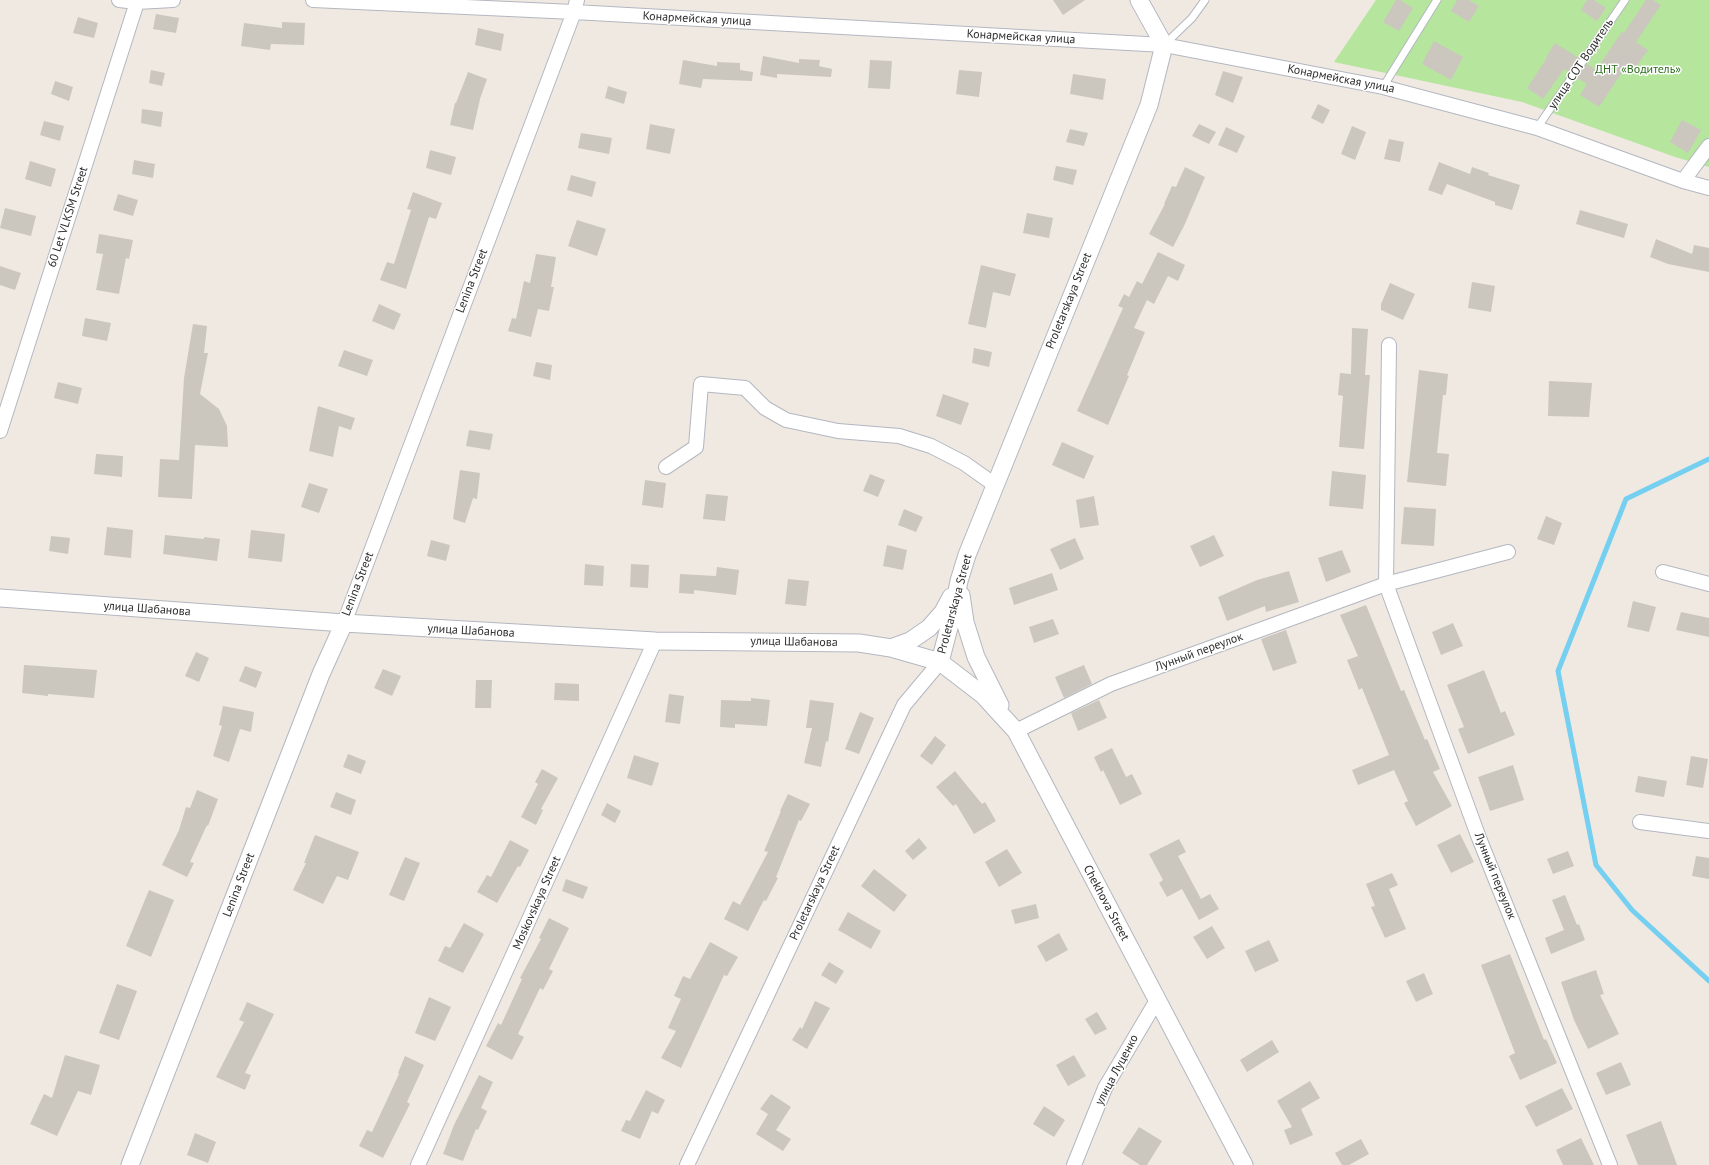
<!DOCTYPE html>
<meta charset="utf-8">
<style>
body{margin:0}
canvas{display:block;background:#efe9e1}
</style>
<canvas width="1709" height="1165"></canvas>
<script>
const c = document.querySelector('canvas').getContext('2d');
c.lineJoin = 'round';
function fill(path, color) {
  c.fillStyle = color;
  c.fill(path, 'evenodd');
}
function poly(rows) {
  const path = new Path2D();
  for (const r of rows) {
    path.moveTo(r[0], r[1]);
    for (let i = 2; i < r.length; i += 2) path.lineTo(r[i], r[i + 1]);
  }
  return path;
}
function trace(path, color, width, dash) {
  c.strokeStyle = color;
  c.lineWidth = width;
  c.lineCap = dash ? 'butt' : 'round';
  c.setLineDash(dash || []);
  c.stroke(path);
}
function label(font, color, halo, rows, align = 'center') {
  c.font = font + ' "PT Sans",sans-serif';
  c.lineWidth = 3;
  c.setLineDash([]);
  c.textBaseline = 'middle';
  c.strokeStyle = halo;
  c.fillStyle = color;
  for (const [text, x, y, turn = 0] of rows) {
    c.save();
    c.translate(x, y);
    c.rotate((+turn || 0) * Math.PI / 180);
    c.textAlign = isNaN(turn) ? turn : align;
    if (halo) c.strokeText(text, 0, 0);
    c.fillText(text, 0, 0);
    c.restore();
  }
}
fill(poly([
 [1376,0,1709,0,1709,167,1675,157,1522,102,1334,62]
]), '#b6e59e');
trace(poly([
 [1709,459,1626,499,1558,671,1596,865,1632,910,1709,981]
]), '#75cff0', 5);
fill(poly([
 [1053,0,1085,0,1063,15],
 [1396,0,1400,0,1413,8,1399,31,1383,22],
 [1457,0,1469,0,1479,6,1469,22,1451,11],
 [1587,0,1594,0,1606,8,1597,21,1581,10],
 [1646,0,1653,0,1661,5,1636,42,1648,50,1632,73,1625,68,1599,107,1580,95,1587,84,1577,78,1587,64,1596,70,1622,32,1624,33],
 [156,14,179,18,176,33,153,29],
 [78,17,98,23,94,38,73,33],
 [282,22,305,23,304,45,271,44,270,50,241,46,244,23,282,28],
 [478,28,504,34,501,51,475,45],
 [1434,41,1463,57,1451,80,1422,64],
 [1555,43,1579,58,1569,72,1564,69,1543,99,1527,88,1547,58,1546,57],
 [763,56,799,63,799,59,820,60,819,66,832,69,831,77,777,74,777,78,760,75],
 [683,60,717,66,717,62,740,63,740,70,753,72,752,81,703,79,701,88,679,84],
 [870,60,892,61,890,89,868,88],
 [151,70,165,73,162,86,149,83],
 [959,70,982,72,979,97,956,94],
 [1223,71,1243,77,1233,103,1215,95],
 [468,72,487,79,480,99,473,130,450,125,455,103,456,103],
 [1073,74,1106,79,1103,100,1070,94],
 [55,81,73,87,69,101,51,94],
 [608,86,627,92,624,104,605,98],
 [1318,104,1330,110,1323,124,1311,118],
 [142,109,163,112,161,127,141,123],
 [1682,120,1701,130,1688,153,1670,142],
 [44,121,64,126,60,141,40,135],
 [650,124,675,129,670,154,646,149],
 [1199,124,1216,132,1209,144,1192,136],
 [1352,126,1366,132,1355,160,1341,154],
 [1226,127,1245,136,1237,153,1218,145],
 [1070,129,1088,133,1084,146,1066,142],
 [581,133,612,138,609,154,578,148],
 [1389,139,1404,142,1400,162,1384,159],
 [430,150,456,157,451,175,426,168],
 [134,160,155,164,153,178,132,174],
 [30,161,56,169,51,187,25,179],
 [1439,162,1470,174,1472,167,1489,173,1488,175,1520,185,1512,210,1495,205,1495,202,1447,184,1442,195,1428,190],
 [1056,166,1077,170,1073,185,1053,180],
 [1185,167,1205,177,1184,226,1173,247,1149,234,1165,204,1164,204,1172,186,1176,187],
 [571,175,596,182,592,197,567,190],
 [413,192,442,203,436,219,429,217,406,289,380,280,387,262,394,264,411,210,407,209],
 [118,194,138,200,133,216,113,210],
 [5,208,36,216,31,236,0,228],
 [1580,210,1628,224,1624,238,1576,224],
 [1027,213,1053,218,1049,238,1023,233],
 [577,220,606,229,597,256,568,246],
 [99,234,133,240,129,259,126,258,119,294,96,290,103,254,96,253],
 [1656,239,1692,254,1694,245,1709,248,1709,272,1668,264,1650,257],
 [1158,252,1185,265,1178,281,1168,276,1154,304,1147,300,1134,328,1145,332,1127,375,1129,376,1108,425,1077,411,1123,308,1118,306,1124,294,1129,297,1137,281,1142,284],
 [536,254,556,257,551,287,554,287,549,311,538,309,531,337,508,331,512,318,516,319,524,281,530,283],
 [981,265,1016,274,1010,296,993,292,986,328,968,324],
 [0,266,21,273,15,290,0,285],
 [1472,282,1495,286,1491,312,1468,308],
 [1390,283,1415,294,1403,320,1381,310,1381,304],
 [379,304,401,314,394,330,372,321],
 [85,318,111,323,107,341,82,336],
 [193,324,207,326,204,353,208,353,200,394,219,409,227,426,228,447,195,445,192,499,158,497,160,459,179,460,184,378],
 [1352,328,1368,329,1365,375,1370,375,1364,449,1339,447,1343,396,1338,395,1340,373,1351,374],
 [974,348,992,352,989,367,972,363],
 [344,350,373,360,367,376,338,366],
 [536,362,552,365,550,380,533,376],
 [1419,370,1448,374,1446,395,1443,395,1437,453,1449,454,1446,486,1407,482],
 [1549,381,1592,383,1589,417,1548,416],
 [58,382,82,388,78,404,54,398],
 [943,394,969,403,961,425,936,416],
 [318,406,355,418,351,430,339,426,333,457,309,451],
 [469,430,493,434,490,450,466,446],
 [1062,442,1094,456,1084,479,1052,465],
 [96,454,123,456,122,477,94,474],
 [460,470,480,473,477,499,473,498,465,523,453,519],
 [1332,471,1366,475,1363,509,1329,506],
 [870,474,885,480,878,497,863,491],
 [645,480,666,483,663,508,642,505],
 [309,483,328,489,319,513,301,507],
 [706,494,728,496,725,521,703,519],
 [1094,496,1099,525,1080,528,1076,500],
 [1404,507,1436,509,1434,546,1401,544],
 [904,509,923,517,916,532,898,525],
 [1546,516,1562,523,1554,545,1537,539],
 [107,527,133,530,131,558,104,555],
 [251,530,285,534,282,562,248,558],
 [165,535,204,539,204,537,220,539,217,561,163,554],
 [1214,535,1224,556,1200,567,1190,546],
 [51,536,70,538,68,554,49,551],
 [1075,538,1084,559,1060,570,1050,549],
 [431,540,450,545,446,561,427,556],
 [887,545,907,550,903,570,883,566],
 [1342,550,1351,572,1326,582,1318,558],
 [585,564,604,566,603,586,584,585],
 [631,564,649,565,648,588,630,587],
 [717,567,739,570,736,595,694,590,694,594,679,593,680,574,716,576],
 [1289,571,1299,602,1266,612,1265,606,1227,621,1218,597,1257,580],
 [1052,573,1058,590,1014,605,1009,588],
 [788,579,809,581,806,606,785,604],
 [1633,601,1656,607,1649,632,1627,627],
 [1366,605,1401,691,1404,690,1425,740,1427,739,1440,769,1433,772,1452,806,1416,826,1404,803,1408,801,1394,770,1358,785,1352,770,1389,755,1362,688,1359,690,1347,660,1358,656,1340,615],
 [1681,612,1709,618,1709,637,1676,630],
 [1053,619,1059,634,1034,643,1029,627],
 [1453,623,1463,646,1441,655,1432,632],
 [1286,630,1297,663,1273,671,1261,639],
 [196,652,209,658,199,682,185,676],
 [24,665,97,670,94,698,48,694,48,696,22,693],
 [1084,665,1092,684,1064,698,1055,677],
 [245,666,262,672,256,688,239,681],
 [383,669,401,676,392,696,374,688],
 [1484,670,1501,713,1505,711,1515,735,1468,754,1458,729,1464,727,1447,685],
 [476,680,492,680,491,708,475,708],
 [555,683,579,684,579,701,554,700],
 [669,694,684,696,680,724,665,722],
 [751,698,770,700,767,726,735,724,735,728,720,727,721,700,751,701],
 [810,700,834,703,828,742,826,741,821,767,804,763,812,728,806,728],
 [1099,700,1107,718,1078,731,1071,713],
 [223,706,254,712,251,732,240,729,229,762,213,756,222,726,219,725],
 [860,712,874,718,859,754,845,749],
 [935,736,946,745,932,765,920,756],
 [1112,748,1126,777,1132,774,1142,794,1120,805,1103,770,1101,772,1094,757],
 [348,754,366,761,361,774,343,767],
 [634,755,659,763,652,786,627,778],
 [1691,756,1708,759,1703,788,1686,785],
 [1513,765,1524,800,1490,811,1478,777],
 [542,769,558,778,541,809,543,810,536,825,521,817,538,784,535,782],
 [955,771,982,804,985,802,996,821,974,834,956,804,953,806,936,787],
 [1638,776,1667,781,1664,797,1635,792],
 [197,790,218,799,208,826,207,825,190,862,194,863,187,877,162,865,179,830,186,807,190,808],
 [336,792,356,800,351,815,330,807],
 [788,794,810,804,801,821,799,820,776,877,778,878,766,901,764,900,748,931,724,919,733,901,740,905,768,852,764,851,781,811,780,811],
 [607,803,621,811,615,823,601,815],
 [1460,834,1474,862,1451,873,1437,845],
 [315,835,359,852,348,880,337,876,323,904,293,890,306,863,304,863],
 [919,838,927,848,913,860,905,851],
 [1179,839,1186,852,1178,856,1201,899,1210,894,1219,909,1199,920,1182,889,1167,897,1159,883,1163,880,1149,854],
 [510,840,529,850,520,867,518,866,497,903,477,892,487,875,491,877],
 [1007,849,1022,873,999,887,985,862],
 [1568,851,1574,866,1553,874,1547,859],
 [1696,856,1709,858,1709,879,1692,876],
 [405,857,420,863,404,901,389,895],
 [874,869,907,895,894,912,861,886],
 [1392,873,1398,885,1389,889,1406,929,1385,938,1371,907,1375,906,1366,884],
 [566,879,588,887,583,899,562,891],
 [149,890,174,900,151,957,126,946],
 [1565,895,1577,925,1579,924,1585,940,1551,954,1545,938,1564,930,1552,900],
 [1036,904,1039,918,1015,924,1011,910],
 [848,912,881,931,871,949,838,930],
 [549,918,569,928,549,969,553,971,543,990,540,988,518,1034,524,1037,512,1060,486,1046,498,1023,501,1025,522,979,520,978,541,939,539,938],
 [464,923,484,934,463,973,438,961,445,946,450,948],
 [1212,926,1225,948,1207,959,1193,937],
 [1059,933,1068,950,1046,962,1037,946],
 [1269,940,1279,961,1255,972,1245,951],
 [710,942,738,957,727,976,724,975,681,1068,661,1058,676,1031,668,1028,681,999,674,996,683,976,690,979],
 [1510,954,1544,1040,1546,1039,1557,1063,1520,1080,1509,1056,1515,1053,1481,965],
 [829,962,844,971,836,984,821,975],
 [1596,970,1604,994,1600,995,1619,1034,1588,1049,1574,1020,1561,982],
 [1424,973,1433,994,1416,1002,1406,981],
 [117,984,137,991,119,1040,99,1033],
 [429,997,451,1007,435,1041,415,1033],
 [815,1001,830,1008,807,1049,792,1040,800,1027,802,1029],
 [247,1002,274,1014,245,1073,251,1075,245,1090,216,1077,244,1022,239,1020],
 [1097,1012,1107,1029,1095,1035,1085,1019],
 [1272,1040,1279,1052,1247,1072,1240,1060],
 [65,1055,100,1065,91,1095,78,1091,57,1136,30,1124,44,1094,52,1098],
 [1074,1055,1086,1076,1068,1086,1056,1065],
 [405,1056,424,1065,407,1102,410,1104,383,1158,359,1146,367,1130,372,1132,399,1074,398,1073],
 [1621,1062,1631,1085,1606,1095,1596,1073],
 [479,1075,493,1082,481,1108,487,1111,478,1130,476,1129,463,1161,443,1154,454,1125],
 [1310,1081,1320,1098,1301,1109,1313,1135,1290,1145,1284,1130,1292,1127,1277,1101],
 [1562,1088,1573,1109,1536,1127,1525,1106],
 [646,1090,665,1100,658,1114,652,1111,640,1139,621,1131,626,1120,630,1121],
 [771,1094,791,1107,776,1130,791,1139,783,1151,756,1134,768,1114,760,1109],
 [1044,1106,1065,1120,1054,1137,1033,1124],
 [1661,1121,1677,1165,1638,1165,1626,1135],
 [1139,1127,1162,1141,1147,1165,1140,1165,1122,1153],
 [195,1133,216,1142,208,1163,187,1155],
 [1581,1138,1594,1165,1563,1165,1556,1150],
 [1361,1139,1369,1154,1349,1165,1342,1165,1335,1153]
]), '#cbc7bf');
const service = poly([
 [1164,45,1192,18,1205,0],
 [1383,87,1437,0],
 [1537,128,1625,0]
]);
const minor = poly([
 [119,0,137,2,173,0],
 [313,0,574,12,1164,45,1383,87,1537,128,1683,181,1709,188],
 [1683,181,1709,146],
 [1389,345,1386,584,1479,838,1610,1165],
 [0,431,137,2],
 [666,467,696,447,701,384,745,388,765,408,786,420,838,431,899,436,931,446,964,463,995,485],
 [1663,572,1709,584],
 [344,623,574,12,577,0],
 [1016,731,1111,684,1386,584,1508,552],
 [1640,822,1709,831],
 [418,1165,655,641],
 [687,1165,904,705,940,662],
 [1074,1165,1105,1088,1157,1000]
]);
const tertiary = poly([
 [961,595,965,622,976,657,1000,705],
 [0,598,344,623,655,641,859,643,891,648,940,662,983,695,1016,731,1244,1165],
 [891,648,910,641,929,628,943,612,951,597],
 [940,662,953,612,959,581,967,555,1149,105,1164,45,1139,0],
 [130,1165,321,674,344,623]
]);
trace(service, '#b4b7c1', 9);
trace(minor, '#b4b7c1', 16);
trace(tertiary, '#b4b7c1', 19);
trace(service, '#fff', 7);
trace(minor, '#fff', 14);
trace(tertiary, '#fff', 17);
label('12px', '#2e2e2e', '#fff', [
 ["Конармейская улица",697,19,3],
 ["Конармейская улица",1021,37,3],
 ["улица СОТ Водитель",1581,64,-56],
 ["Конармейская улица",1341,79,11],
 ["60 Let VLKSM Street",68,217,-72],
 ["Lenina Street",472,281,-69],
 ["Proletarskaya Street",1069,301,-68],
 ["Lenina Street",358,584,-69],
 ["Proletarskaya Street",955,604,-75],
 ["улица Шабанова",147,609,4],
 ["улица Шабанова",471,631,3],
 ["улица Шабанова",794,642,1],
 ["Лунный переулок",1199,652,-20],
 ["Лунный переулок",1495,876,68],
 ["Lenina Street",239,885,-69],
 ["Proletarskaya Street",815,893,-65],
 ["Moskovskaya Street",537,903,-66],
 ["Chekhova Street",1106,903,62],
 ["улица Луценко",1117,1070,-62]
]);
label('12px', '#2c6e1b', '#fff', [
 ["ДНТ «Водитель»",1638,70]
]);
</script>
